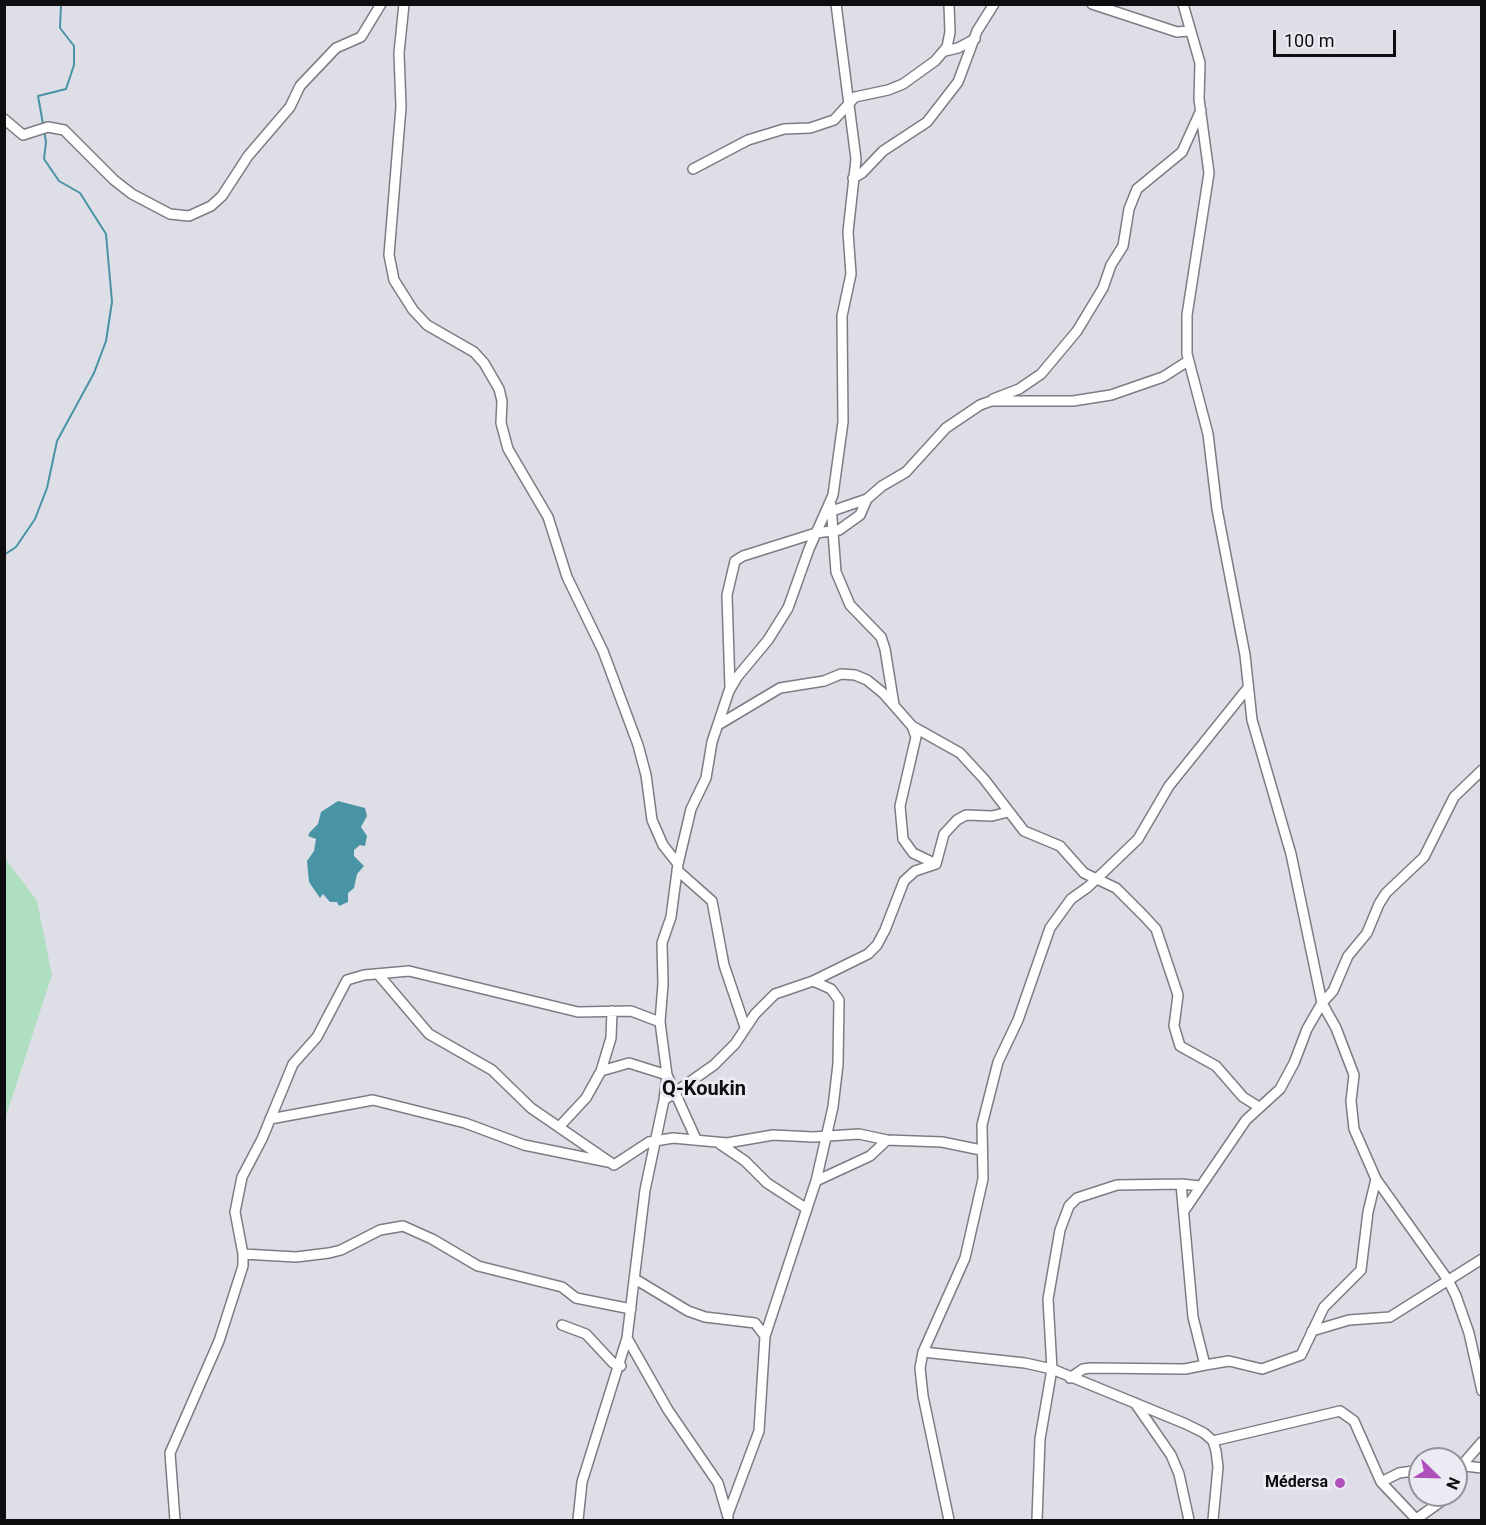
<!DOCTYPE html>
<meta charset="utf-8">
<style>
body{margin:0}
#map{position:relative;width:1486px;height:1525px;overflow:hidden;background:#dedee7;font-family:Roboto,sans-serif}
canvas{display:block}
.frame{position:absolute;inset:0;border:6px solid #0e0e11;pointer-events:none}
.north{position:absolute;left:1408px;top:1447px;width:60px;height:60px;box-sizing:border-box;background:#ebebf4;border:2px solid #939399;border-radius:50%;rotate:113deg;font-size:16px;font-weight:700;line-height:24px;text-align:center;color:#0e0e11}
.north::after{content:'';display:block;margin:auto;width:21px;height:27px;background:#af51ba;clip-path:polygon(50% 0,100% 100%,50% 72%,0 100%)}
.scale{position:absolute;left:1273px;top:30px;width:123px;height:27px;box-sizing:border-box;border:3px solid #0e0e11;border-top:0;padding-left:8px;font-size:18px;line-height:21px;white-space:nowrap;color:#0e0e11;-webkit-text-stroke:4px #ebebf4;paint-order:stroke}
</style>
<div id="map">
<canvas width="1486" height="1525"></canvas>
<div class="frame"></div>
<div class="north">N</div>
<div class="scale">100 m</div>
</div>
<script>
const c = document.querySelector('canvas').getContext('2d');
c.lineJoin = 'round';
function fill(path, color) {
  c.fillStyle = color;
  c.fill(path, 'evenodd');
}
function poly(rows) {
  const path = new Path2D();
  for (const r of rows) {
    path.moveTo(r[0], r[1]);
    for (let i = 2; i < r.length; i += 2) path.lineTo(r[i], r[i + 1]);
  }
  return path;
}
function trace(path, color, width, dash) {
  c.strokeStyle = color;
  c.lineWidth = width;
  c.lineCap = dash ? 'butt' : 'round';
  c.setLineDash(dash || []);
  c.stroke(path);
}
function label(font, color, halo, rows, align = 'center') {
  c.font = font + ' Roboto,sans-serif';
  c.lineWidth = 6;
  c.setLineDash([]);
  c.textBaseline = 'middle';
  c.strokeStyle = halo;
  c.fillStyle = color;
  for (const [text, x, y, turn = 0] of rows) {
    c.save();
    c.translate(x, y);
    c.rotate((+turn || 0) * Math.PI / 180);
    c.textAlign = isNaN(turn) ? turn : align;
    if (halo) c.strokeText(text, 0, 0);
    c.fillText(text, 0, 0);
    c.restore();
  }
}
fill(poly([
 [5,858,37,901,52,975,5,1119]
]), '#afdfc1');
fill(poly([
 [338,801,365,808,367,816,361,827,367,836,365,846,360,845,354,850,354,856,364,866,357,874,354,888,348,893,348,902,339,906,337,902,330,902,323,894,320,898,309,882,307,861,314,851,316,839,308,836,310,832,318,824,321,812]
]), '#4893a4');
trace(poly([
 [43,124,38,96,66,89,74,65,74,46,60,28,61,4],
 [4,555,16,547,35,519,47,488,57,441,94,373,106,341,112,302,106,234,80,193,59,181,44,159,46,142,44,130]
]), '#4893a4', 2);
const minor = poly([
 [404,4,399,53,401,107,389,255,394,280,413,310,427,325,474,352,484,363,499,389,502,401,501,423,508,449,548,517,567,577,603,651,638,745,646,775,652,820,663,845,678,864],
 [1092,4,1177,32,1188,31],
 [1183,4,1200,63,1199,99,1209,173,1187,315,1187,354,1208,434,1217,509,1245,655,1252,720,1291,854,1322,1003,1336,1028,1354,1075,1351,1101,1354,1129,1376,1179,1448,1280,1456,1296,1469,1333,1482,1391],
 [945,51,958,48,975,39],
 [4,119,23,135,48,127,64,130,114,180,132,194,170,214,189,216,211,206,222,196,248,156,290,107,300,86,336,48,361,37,381,4],
 [693,169,748,140,784,129,810,128,834,120,855,97,888,90,903,84,935,61,947,47,950,32,949,4],
 [853,178,862,173,883,151,927,122,958,82,977,31,994,4],
 [993,399,1019,389,1041,374,1077,331,1103,288,1111,265,1123,246,1129,209,1137,189,1182,152,1201,110],
 [831,505,836,572,850,605,881,637,885,649,894,705],
 [832,511,867,499,882,486,906,472,946,428,980,405,991,401,1073,401,1111,395,1163,377,1188,361],
 [730,688,727,595,735,561,743,556,816,533,839,530,860,515,867,499],
 [718,725,780,688,824,681,841,674,855,675,867,680,883,693,912,726,960,753,984,779,1024,831,1060,846,1084,873,1116,888,1143,915,1156,929,1178,995,1174,1026,1180,1046,1216,1066,1243,1097,1259,1107],
 [912,726,916,737,900,806,903,839,913,853,936,864],
 [677,870,712,901,724,965,745,1027],
 [378,974,429,1034,492,1070,531,1108,614,1165,649,1142,673,1138,727,1143,773,1135,813,1137,859,1134,887,1140,942,1142,981,1150],
 [601,1071,629,1063,667,1075,696,1139],
 [664,1100,714,1065,735,1044,755,1014,775,994,813,981,868,954,877,945,885,930,904,881,915,871,936,864,944,834,957,820,966,815,992,816,1008,812],
 [270,1119,373,1100,465,1123,524,1145,608,1162],
 [559,1127,586,1098,601,1071,611,1038,612,1011],
 [720,1144,745,1161,767,1183,807,1209],
 [816,1181,870,1156,887,1140],
 [1184,1211,1246,1120,1280,1089,1294,1063,1307,1029,1322,1003,1333,991,1348,956,1367,933,1379,904,1386,893,1424,857,1454,797,1482,770],
 [243,1254,296,1257,329,1253,341,1250,380,1230,403,1226,432,1239,478,1266,562,1287,576,1298,631,1309],
 [635,1279,688,1311,705,1317,755,1323,765,1336],
 [562,1325,586,1334,613,1363,621,1366],
 [1312,1331,1349,1320,1390,1317,1482,1259],
 [627,1338,668,1410,718,1483,728,1517],
 [923,1352,1025,1363,1052,1369,1186,1424,1204,1433,1213,1441,1216,1451,1218,1467,1213,1520],
 [1205,1365,1229,1361,1262,1369,1301,1355,1324,1307,1361,1270,1368,1212,1376,1179],
 [1070,1378,1083,1369,1091,1368,1185,1369,1205,1365,1193,1317,1181,1184],
 [1135,1403,1171,1455,1179,1474,1189,1520],
 [1213,1441,1340,1411,1354,1421,1381,1482,1417,1520],
 [1457,1465,1482,1468],
 [1381,1482,1399,1473,1420,1470],
 [1456,1484,1462,1465,1482,1442],
 [728,1514,759,1431,765,1336,816,1181,833,1107,838,1064,839,1000,831,989,813,981],
 [175,1520,170,1453,219,1341,243,1266,243,1254,235,1212,242,1177,262,1139,293,1064,317,1037,347,980,364,975,409,971,578,1012,631,1011,660,1022],
 [578,1520,582,1482,627,1338,645,1190,664,1100,667,1075,660,1022,663,984,662,943,671,917,678,864,691,809,706,778,712,742,729,691,738,676,768,640,788,608,809,549,833,495,843,422,842,316,851,274,848,232,856,159,836,4],
 [949,1520,923,1396,920,1368,923,1352,965,1258,983,1179,982,1125,998,1062,1018,1020,1050,928,1071,899,1088,887,1138,839,1169,786,1247,689],
 [1037,1520,1040,1439,1052,1369,1048,1299,1060,1230,1069,1206,1077,1198,1117,1185,1181,1184,1200,1186],
 [1415,1520,1450,1495]
]);
trace(minor, '#7c7d84', 12);
trace(minor, '#fff', 9);
for (const [x, y, r, color] of [
 [1340,1483,6,"#af51ba"]
]) {
  const dot = new Path2D();
  dot.arc(x, y, r, 0, 2 * Math.PI);
  c.fillStyle = color;
  c.fill(dot);
  trace(dot, '#ebebf4', 2);
}
label('bold 16px', '#0e0e11', '#ebebf4', [
 ["Médersa",1328,1483]
], 'right');
label('bold 20px', '#0e0e11', '#ebebf4', [
 ["Q-Koukin",704,1090]
]);
</script>
